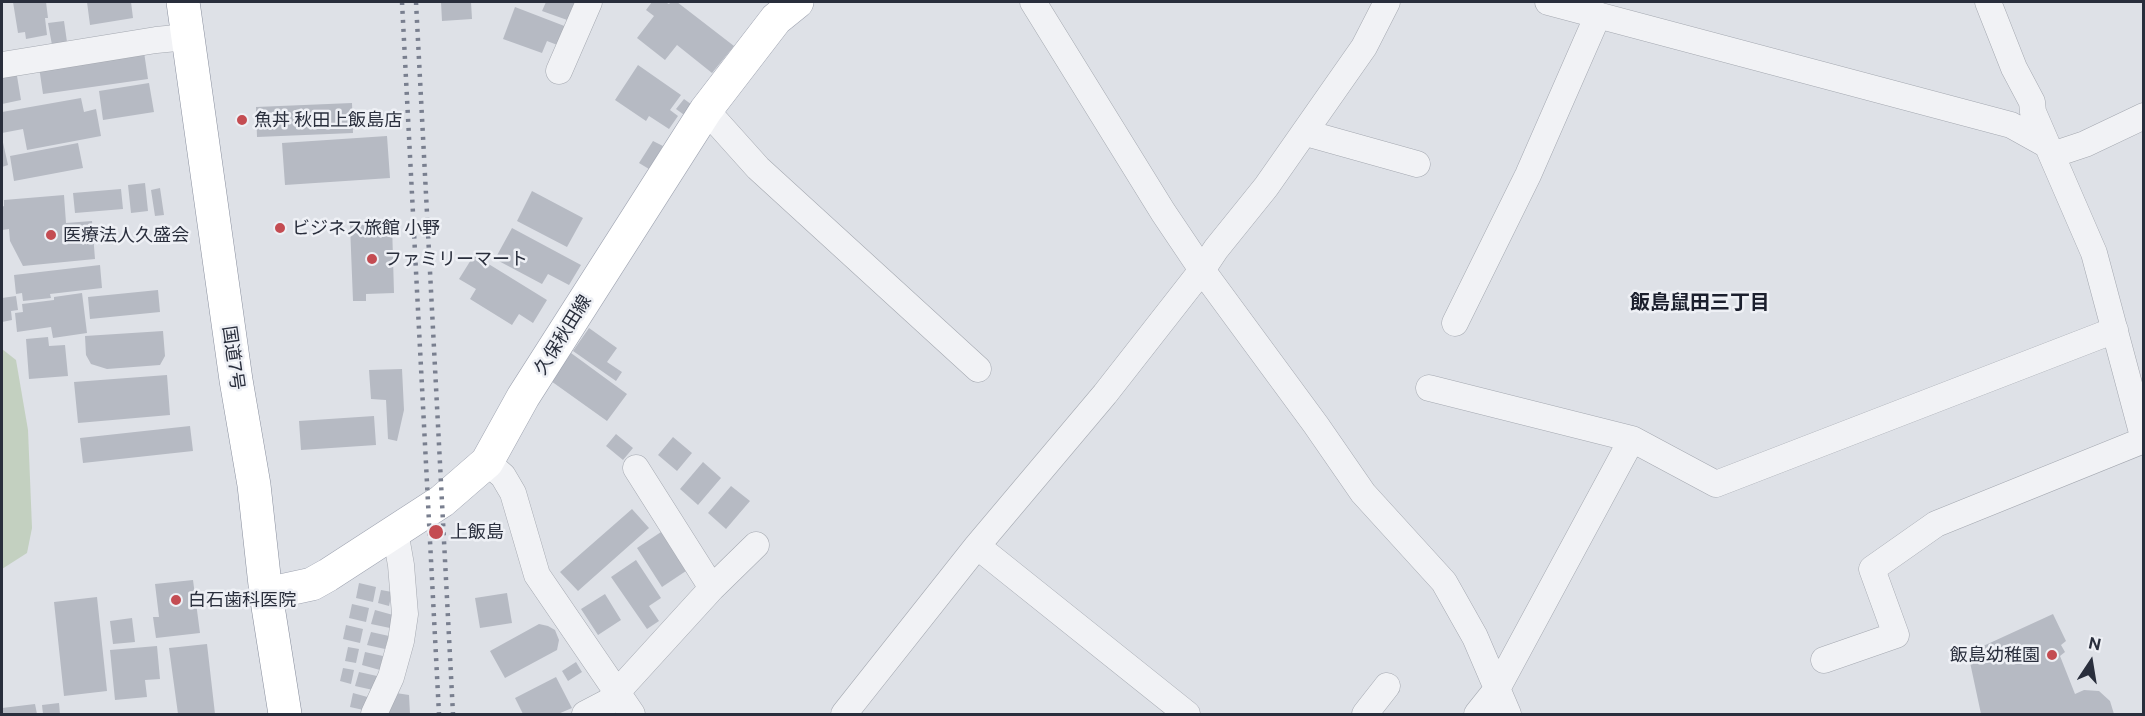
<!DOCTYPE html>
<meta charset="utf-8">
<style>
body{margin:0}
#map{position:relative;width:2145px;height:716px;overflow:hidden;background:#dee1e7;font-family:"Public Sans",sans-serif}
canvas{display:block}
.frame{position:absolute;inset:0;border:3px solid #292e3c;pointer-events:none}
.north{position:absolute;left:2061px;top:632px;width:60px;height:60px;-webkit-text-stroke:4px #eef0f5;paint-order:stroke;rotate:12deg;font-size:16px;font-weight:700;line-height:24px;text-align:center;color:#292e3c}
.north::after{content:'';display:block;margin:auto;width:21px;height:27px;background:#292e3c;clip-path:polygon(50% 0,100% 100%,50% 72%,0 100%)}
</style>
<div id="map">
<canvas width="2145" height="716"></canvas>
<div class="frame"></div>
<div class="north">N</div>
</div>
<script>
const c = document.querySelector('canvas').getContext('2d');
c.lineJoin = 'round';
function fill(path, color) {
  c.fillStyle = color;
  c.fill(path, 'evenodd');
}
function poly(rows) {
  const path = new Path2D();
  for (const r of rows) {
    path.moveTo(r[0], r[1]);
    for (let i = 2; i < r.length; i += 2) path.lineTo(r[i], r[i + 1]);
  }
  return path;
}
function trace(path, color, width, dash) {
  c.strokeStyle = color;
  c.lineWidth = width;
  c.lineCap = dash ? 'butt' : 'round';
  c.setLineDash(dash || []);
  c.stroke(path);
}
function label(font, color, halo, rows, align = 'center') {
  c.font = font + ' "Public Sans","Noto Sans JP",sans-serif';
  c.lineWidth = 5;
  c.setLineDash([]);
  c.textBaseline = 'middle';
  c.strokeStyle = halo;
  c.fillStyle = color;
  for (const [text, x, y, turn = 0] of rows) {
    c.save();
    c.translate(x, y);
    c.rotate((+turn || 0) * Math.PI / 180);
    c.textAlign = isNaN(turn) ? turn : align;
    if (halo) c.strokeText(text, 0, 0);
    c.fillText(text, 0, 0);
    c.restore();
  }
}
fill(poly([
 [2,349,16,360,28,430,32,528,27,553,2,569]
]), '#c3d0c0');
fill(poly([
 [13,2,46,2,48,18,45,18,47,35,26,39,25,32,18,33],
 [87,2,131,2,133,18,90,25],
 [441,2,471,2,472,19,442,21],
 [546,2,577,2,570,21,542,11],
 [652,2,665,2,669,4,671,2,677,2,734,46,712,73,677,45,665,60,637,38,654,16,646,10],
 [515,7,567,27,560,46,547,41,542,53,503,39],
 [64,21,67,42,52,45,48,23],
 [144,52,148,79,43,94,39,67],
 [638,65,681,95,670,110,678,116,669,129,649,116,646,121,615,100],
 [16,70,21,100,2,104,2,73],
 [149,83,154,112,103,120,99,91],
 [81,98,84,112,96,109,101,136,27,150,23,129,2,133,2,112],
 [684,99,695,107,687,117,676,109],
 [352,103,353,133,257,137,256,107],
 [387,136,390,178,285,185,282,143],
 [2,138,8,165,2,167],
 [653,141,663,146,649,169,639,163],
 [78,143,83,168,14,181,10,156],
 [145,183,148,211,131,213,128,185],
 [160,188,164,215,155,216,151,190],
 [121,189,123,209,75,213,73,193],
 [532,191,583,218,567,247,517,221],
 [64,195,66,223,92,221,95,259,23,266,10,241,9,229,2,230,2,207,4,206,4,200],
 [392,224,394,293,366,294,366,301,353,301,350,225],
 [512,228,581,265,569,285,548,274,542,284,495,259],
 [474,255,547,300,533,323,519,314,512,325,470,299,476,289,459,279],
 [100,265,102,288,50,294,51,298,23,301,22,293,16,294,14,275],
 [158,290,160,312,90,319,88,297],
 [82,293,87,333,53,338,51,327,17,332,15,313,23,312,22,304,54,300,54,297],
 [16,296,18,310,11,311,12,320,2,322,2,298],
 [589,328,617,348,607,362,622,372,616,381,573,351],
 [163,331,165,356,160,365,107,369,91,364,86,355,85,336],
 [48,337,49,346,65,345,68,376,29,379,26,339],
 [571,353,627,394,607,421,551,381],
 [402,369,404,410,397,441,388,439,386,400,371,399,369,370],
 [167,375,170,415,78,423,74,382],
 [374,416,376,445,301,450,299,421],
 [190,426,193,451,83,463,80,438],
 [616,434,633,448,623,460,606,446],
 [673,437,692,453,677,471,658,455],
 [703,462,721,478,698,505,680,489],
 [731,486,750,501,726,529,708,513],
 [632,509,649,528,578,591,560,572],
 [661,532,686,571,662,587,637,548],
 [636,560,661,598,649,606,659,621,647,629,611,577],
 [193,580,200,633,156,638,153,617,159,617,155,584],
 [359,583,376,587,373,602,356,598],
 [381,590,392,592,389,606,378,603],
 [507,593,512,623,480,628,475,598],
 [605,594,621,620,598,635,581,609],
 [97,597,107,691,64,696,54,602],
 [352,604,369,608,366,622,349,618],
 [375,610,393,615,390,628,371,624],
 [2053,614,2066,641,2061,645,2065,652,2060,656,2075,694,2084,690,2099,691,2110,701,2114,714,1981,714,1968,653],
 [132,618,135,642,113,644,110,621],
 [539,624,548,626,555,630,559,640,557,650,505,678,490,651],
 [346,625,363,629,360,643,343,639],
 [371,632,389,636,385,649,367,645],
 [207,644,215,714,178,714,169,648],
 [157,646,160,679,145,680,147,697,115,700,110,650],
 [348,647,359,649,356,663,345,661],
 [365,652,383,656,380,670,362,665],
 [576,662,582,672,568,681,562,671],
 [343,668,354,670,351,684,340,681],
 [359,672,377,676,373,690,355,686],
 [556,677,572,708,558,714,523,714,515,698],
 [353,693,371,698,368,711,350,707],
 [396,693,409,695,410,714,386,714],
 [59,703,60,714,43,714,42,705],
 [35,704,37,714,2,714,2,708]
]), '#b6bac3');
const minor = poly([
 [1033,2,1163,212,1202,270,1316,425,1363,493,1444,582,1475,637,1508,714],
 [1548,2,2011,125,2047,145],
 [1988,2,2014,68,2032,102,2033,112,2094,253,2144,440],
 [2,65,156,40,187,37],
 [559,71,589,2],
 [706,110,758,168,978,369],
 [1306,133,1417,164],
 [2052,155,2085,144,2144,116],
 [1455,323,1528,175,1598,15],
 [1429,388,1632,439,1716,484,2115,330],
 [487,462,503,476,513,493,537,575,632,714],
 [636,468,712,588],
 [977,546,1187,714],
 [1824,660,1896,635,1872,569,1936,524,2144,440],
 [374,714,391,677,401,641,405,614,401,565,395,531],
 [585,714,608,702,712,588,756,545],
 [844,714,977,546,1105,394,1202,270,1216,249,1266,187,1364,47,1387,2],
 [1365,714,1387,686],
 [1477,714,1497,689,1632,439]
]);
const major = poly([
 [266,594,312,584,328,575,442,501,487,462,523,397,706,110,776,19,797,2]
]);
const highway = poly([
 [183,2,236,380,254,485,266,594,285,714]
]);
trace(minor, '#a4a8b0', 27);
trace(major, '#9fa4b1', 34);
trace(highway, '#878d9c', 34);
trace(minor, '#f1f2f5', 26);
trace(major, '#fff', 33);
trace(highway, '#fff', 33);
trace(poly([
 [402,2,439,714],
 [416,2,453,714]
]), '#797f8f', 4.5, [3, 6]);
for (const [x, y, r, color] of [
 [242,120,6,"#c44c52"],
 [280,228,6,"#c44c52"],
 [51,235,6,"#c44c52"],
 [372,259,6,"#c44c52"],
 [436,532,8,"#c44c52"],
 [176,600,6,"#c44c52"],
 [2052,655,6,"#c44c52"]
]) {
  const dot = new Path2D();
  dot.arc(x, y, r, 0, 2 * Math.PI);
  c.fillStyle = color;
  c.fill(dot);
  trace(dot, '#eef0f5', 2);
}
label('18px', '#292e3c', '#eef0f5', [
 ["魚丼 秋田上飯島店",254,120],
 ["ビジネス旅館 小野",292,228],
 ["医療法人久盛会",63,235],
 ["ファミリーマート",384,259],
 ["上飯島",450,532],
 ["白石歯科医院",188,600],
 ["飯島幼稚園",2040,655,"right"]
], 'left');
label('18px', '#292e3c', '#eef0f5', [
 ["久保秋田線",563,335,-58],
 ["国道7号",233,358,82]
]);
label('bold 20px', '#1b1f2d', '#eef0f5', [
 ["飯島鼠田三丁目",1700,303]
]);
</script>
